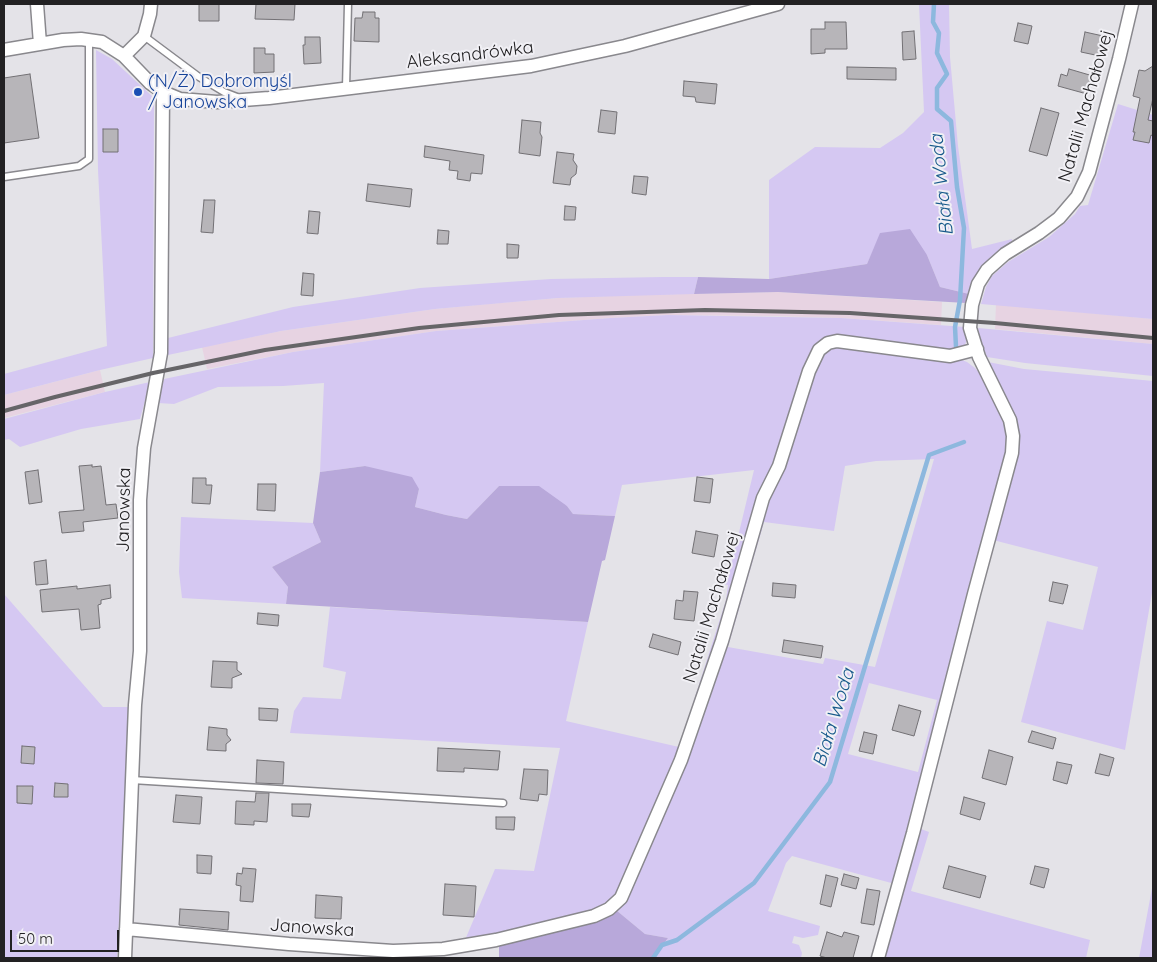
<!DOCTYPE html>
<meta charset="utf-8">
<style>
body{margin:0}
#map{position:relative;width:1157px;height:962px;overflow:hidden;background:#e4e3e8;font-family:Quicksand,sans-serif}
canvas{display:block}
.frame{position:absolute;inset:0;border:5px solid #222123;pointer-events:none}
.scale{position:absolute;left:10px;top:930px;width:109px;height:22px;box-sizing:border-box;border:2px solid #222123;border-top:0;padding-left:6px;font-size:15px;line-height:18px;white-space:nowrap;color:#222123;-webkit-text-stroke:4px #f1f0f5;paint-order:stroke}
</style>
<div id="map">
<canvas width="1157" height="962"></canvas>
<div class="frame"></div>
<div class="scale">50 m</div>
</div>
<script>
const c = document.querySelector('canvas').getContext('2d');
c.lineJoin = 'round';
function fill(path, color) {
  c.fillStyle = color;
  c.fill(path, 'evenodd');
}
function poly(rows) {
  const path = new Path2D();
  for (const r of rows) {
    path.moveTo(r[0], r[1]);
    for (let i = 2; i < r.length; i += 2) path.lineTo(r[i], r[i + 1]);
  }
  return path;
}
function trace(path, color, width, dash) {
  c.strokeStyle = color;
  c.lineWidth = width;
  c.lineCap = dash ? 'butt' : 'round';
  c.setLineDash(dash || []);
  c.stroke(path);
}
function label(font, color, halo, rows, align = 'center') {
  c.font = font + ' Quicksand,sans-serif';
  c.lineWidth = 4;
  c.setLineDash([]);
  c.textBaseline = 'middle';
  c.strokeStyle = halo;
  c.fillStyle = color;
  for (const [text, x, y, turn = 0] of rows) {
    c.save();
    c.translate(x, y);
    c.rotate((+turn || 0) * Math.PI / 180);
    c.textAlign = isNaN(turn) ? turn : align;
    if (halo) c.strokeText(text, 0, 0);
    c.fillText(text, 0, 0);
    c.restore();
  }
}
fill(poly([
 [778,292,942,302,941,325,841,318,773,316,668,315,611,318,436,331,293,352,207,369,202,347,281,331,435,309,488,304,558,298,634,295],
 [996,304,1153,319,1153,344,995,329],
 [100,370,105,392,4,418,4,395]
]), '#e7d3e2');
fill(poly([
 [919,4,949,4,950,57,958,146,972,249,1012,239,1012,241,982,266,974,280,969,294,940,287,927,255,881,233,867,264,769,279,769,180,815,147,880,148,903,133,924,112],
 [96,50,112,59,153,97,154,105,153,358,100,370,4,395,4,374,107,346,98,170],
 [1118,104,1153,115,1153,319,981,304,986,287,992,276,1008,262,1049,237,1075,214,1080,206,1088,205],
 [662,277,698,277,694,294,558,298,435,309,281,331,168,355,168,338,293,307,420,288,551,279],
 [668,315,841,318,965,327,967,339,965,345,961,349,951,352,829,338,774,465,761,486,732,592,678,759,618,896,607,905,589,913,523,929,465,940,495,869,534,871,560,748,290,733,294,711,303,697,341,699,346,672,323,667,330,607,588,622,566,721,679,747,726,600,728,585,723,584,725,574,729,574,754,470,622,485,615,516,573,514,567,506,499,486,467,519,446,515,415,507,419,489,365,466,320,472,324,383,283,386,218,387,174,404,158,403,164,379,293,352,436,331,611,318],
 [978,328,1153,344,1153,376,1025,363,987,357,980,339],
 [841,346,962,360,967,362,975,368,983,377,1006,423,1008,451,895,884,792,856,786,863,768,911,820,926,818,935,803,938,794,936,792,943,799,945,802,953,801,958,653,958,668,938,645,934,616,910,624,902,766,501,822,353,831,348],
 [934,459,875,667,825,658,823,664,728,647,764,522,834,531,845,466,876,461],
 [869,683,937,700,918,772,848,754],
 [988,362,1024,369,1153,381,1153,587,1125,750,1021,722,1047,621,1083,630,1098,567,993,540,1017,425,1013,412],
 [150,382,140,419,81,429,20,447,9,439,4,440,4,419,105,392],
 [181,517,313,523,321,542,272,567,288,587,286,604,182,598,179,572],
 [4,594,103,707,130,707,117,958,4,958],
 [921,829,929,832,911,891,1090,940,1086,958,885,958],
 [1153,883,1153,958,1139,958]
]), '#d5c8f2');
fill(poly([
 [910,229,927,255,940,287,969,294,966,303,778,292,694,294,698,277,769,279,867,264,880,233],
 [365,466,412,477,419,489,415,507,446,515,467,519,499,486,539,486,567,506,573,514,615,516,605,560,602,561,588,622,286,604,288,587,272,567,321,542,313,523,320,472],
 [616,910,645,934,668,938,653,958,499,958,499,946]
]), '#b8a8da');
trace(poly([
 [934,4,933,22,939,33,937,53,947,74,937,88,937,109,951,121,957,187,964,228,960,300,955,327,956,347],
 [653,958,662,945,677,940,754,883,830,782,929,455,964,442]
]), '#8db8de', 4.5);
const building = poly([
 [199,4,219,4,219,21,199,21,199,4],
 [256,4,295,4,294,20,255,19,256,4],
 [363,12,375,12,375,18,379,18,379,42,354,41,355,18,362,18,363,12],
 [825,22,846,22,847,49,825,49,825,53,811,54,811,29,825,29,825,22],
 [1018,23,1032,26,1028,44,1014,41,1018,23],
 [914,31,916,59,903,60,902,32,914,31],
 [1085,32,1103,36,1100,56,1081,52,1085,32],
 [305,37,320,37,321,63,304,64,303,45,305,45,305,37],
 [254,48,265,48,265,54,274,54,274,72,254,73,254,48],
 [1153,66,1153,98,1148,120,1153,121,1153,136,1151,135,1149,143,1133,140,1135,132,1133,132,1140,98,1133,96,1139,70,1145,71,1153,66],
 [847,67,896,68,896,80,847,79,847,67],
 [1069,69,1093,76,1087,94,1058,86,1061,74,1067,76,1069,69],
 [30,74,39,138,4,143,4,78,30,74],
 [684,81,717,84,715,104,696,102,695,97,683,96,684,81],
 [1041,108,1059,113,1047,156,1029,151,1041,108],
 [601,110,617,112,615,134,598,132,601,110],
 [522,120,541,122,540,133,542,137,540,156,519,153,522,120],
 [103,129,118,129,118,152,103,152,103,129],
 [425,146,484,155,482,174,471,173,470,181,457,179,458,171,449,170,450,161,424,157,425,146],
 [557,152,574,154,573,160,577,166,576,174,571,178,570,185,553,183,557,152],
 [634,176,648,177,646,195,632,193,634,176],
 [368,184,412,189,410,207,366,201,368,184],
 [204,200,215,200,213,233,201,232,204,200],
 [565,206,576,207,575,220,564,220,565,206],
 [309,211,320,212,318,234,307,233,309,211],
 [438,230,449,231,448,244,437,244,438,230],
 [507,244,519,245,518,258,507,258,507,244],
 [303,273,314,274,313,296,301,295,303,273],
 [92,465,92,467,101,466,106,505,116,504,118,518,83,522,84,531,62,533,59,512,84,510,79,466,92,465],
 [38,470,42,502,29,504,25,472,38,470],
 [697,477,713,479,710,503,694,501,697,477],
 [193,478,206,478,206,485,212,485,210,504,192,503,193,478],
 [258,484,276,484,275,511,257,510,258,484],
 [696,531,718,535,714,557,692,553,696,531],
 [46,560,48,584,36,585,34,562,46,560],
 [1053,582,1068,585,1063,604,1049,601,1053,582],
 [773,583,796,585,795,598,772,596,773,583],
 [110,585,111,598,101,600,101,604,98,605,100,628,81,630,79,609,42,612,40,590,77,586,77,589,110,585],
 [684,591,698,592,694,621,674,619,676,600,683,601,684,591],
 [258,613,279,615,278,626,257,624,258,613],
 [653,634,681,642,678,655,649,647,653,634],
 [784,640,823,646,821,658,782,652,784,640],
 [213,661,237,662,237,670,242,674,232,678,232,688,211,687,213,661],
 [899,705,921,711,914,736,892,730,899,705],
 [259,708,278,709,277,721,259,720,259,708],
 [209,727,227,729,227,735,231,740,226,744,226,751,207,750,209,727],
 [1032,731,1056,738,1053,749,1028,742,1032,731],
 [864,732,877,735,873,754,859,751,864,732],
 [22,746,35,747,34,764,21,763,22,746],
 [438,748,500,751,498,770,464,768,464,772,437,771,438,748],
 [989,750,1013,757,1006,785,982,778,989,750],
 [1100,754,1114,758,1109,776,1095,773,1100,754],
 [257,760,284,762,283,784,256,783,257,760],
 [1057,762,1072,765,1067,784,1053,780,1057,762],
 [524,769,548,770,547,795,539,794,538,801,520,799,524,769],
 [55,783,68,784,68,797,54,797,55,783],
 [17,786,33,786,32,804,17,803,17,786],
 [256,793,269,793,267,822,254,821,254,825,235,824,236,801,255,802,256,793],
 [176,795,202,797,200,824,173,822,176,795],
 [964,797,985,803,980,820,960,814,964,797],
 [292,804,311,804,309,817,292,816,292,804],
 [496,817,515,817,514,830,496,829,496,817],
 [197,855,212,856,211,874,197,873,197,855],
 [949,866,986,876,980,898,943,888,949,866],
 [1035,866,1049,869,1044,888,1030,884,1035,866],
 [243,868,256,869,253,902,240,901,241,886,236,885,237,873,242,874,243,868],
 [844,874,859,878,856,889,841,885,844,874],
 [826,875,838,878,831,907,820,904,826,875],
 [445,884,476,886,474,917,443,915,445,884],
 [867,889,880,891,874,925,861,923,867,889],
 [316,895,342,897,341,919,315,918,316,895],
 [180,909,229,912,228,930,179,925,180,909],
 [827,932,842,937,844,932,859,936,853,958,827,958,820,956,827,932]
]);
fill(building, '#b7b5b9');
trace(building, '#727074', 1);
const lane = poly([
 [144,36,199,77,224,92,237,97],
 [346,88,348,4],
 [4,177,79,166,89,159,89,40],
 [132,780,503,803]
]);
const street = poly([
 [37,4,40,44],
 [4,50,63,40,81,39,102,42,124,56,150,83,163,92,180,99,217,102,269,98,531,66,625,46,778,4],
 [124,56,144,36,150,14,151,4],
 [126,929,289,944,393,951,443,949,496,940,594,916,609,909,621,898,681,760,722,641,763,498,779,466,809,371,819,350,828,343,837,341,950,356,977,349],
 [125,958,135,705,140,651,140,500,144,448,161,353,163,92],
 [878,958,913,833,974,594,1012,453,1013,436,1010,420,979,357,970,328,972,305,978,284,987,270,1005,254,1039,233,1059,218,1077,197,1089,172,1119,59,1132,4]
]);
trace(lane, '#89888d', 9);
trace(street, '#89888d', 15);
trace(lane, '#fff', 6);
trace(street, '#fff', 12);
trace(poly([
 [4,411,55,397,153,373,265,350,419,328,559,315,705,310,850,313,995,323,1153,338]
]), '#666568', 4);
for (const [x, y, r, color] of [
 [138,92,5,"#1a4fb4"]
]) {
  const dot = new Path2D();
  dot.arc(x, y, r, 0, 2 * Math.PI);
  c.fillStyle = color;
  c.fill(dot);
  trace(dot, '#f1f0f5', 2);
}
label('18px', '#222123', '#f1f0f5', [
 ["Aleksandrówka",470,55,-7],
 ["Natalii Machałowej",1086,106,-74],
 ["Janowska",124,510,-89],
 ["Natalii Machałowej",712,607,-73],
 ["Janowska",312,928,4]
]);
label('18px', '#164399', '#f1f0f5', [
 ["(N/Ż) Dobromyśl",148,82],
 ["/ Janowska",148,103]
], 'left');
label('italic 19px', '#185a8b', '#f1f0f5', [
 ["Biała Woda",942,185,-96],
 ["Biała Woda",834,718,-73]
]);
</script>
